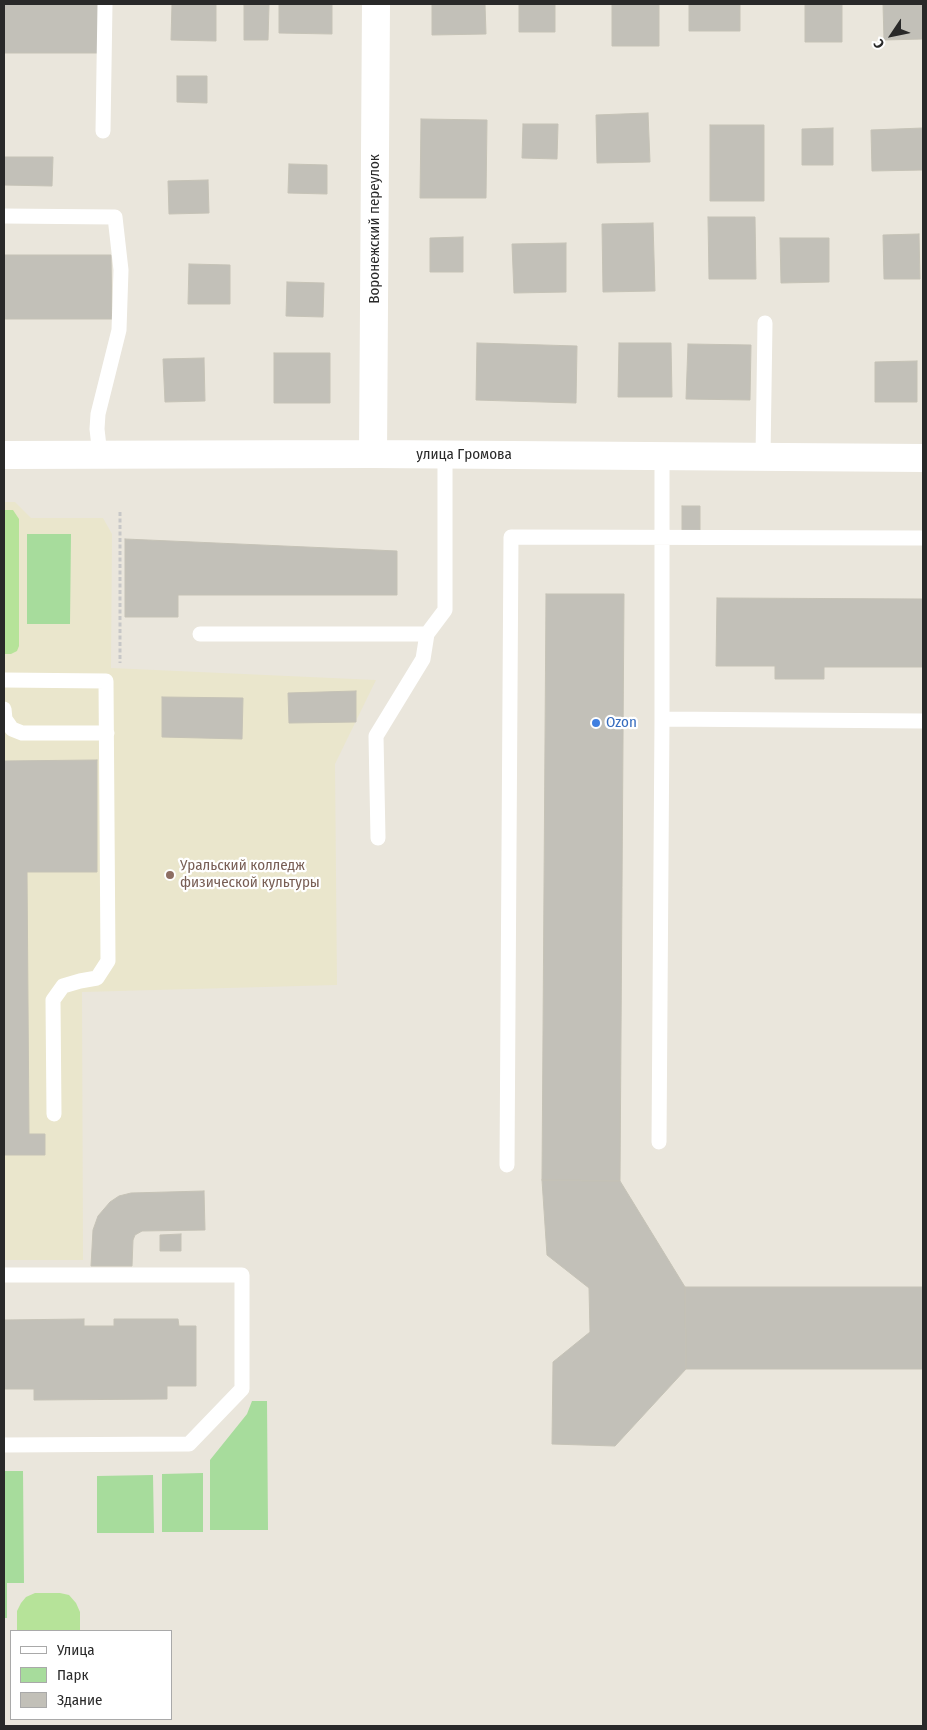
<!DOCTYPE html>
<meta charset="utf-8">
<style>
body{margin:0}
#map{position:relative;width:927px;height:1730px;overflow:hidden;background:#eae6dc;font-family:"Fira Sans Condensed",sans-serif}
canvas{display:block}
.frame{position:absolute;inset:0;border:5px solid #292929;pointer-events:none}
.legend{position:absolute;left:10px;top:1630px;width:162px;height:90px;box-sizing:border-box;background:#fff;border:1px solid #a9a9a9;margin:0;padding:6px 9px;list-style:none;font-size:15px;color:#292929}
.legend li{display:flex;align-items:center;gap:10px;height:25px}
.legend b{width:25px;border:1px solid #a9a9a9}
.north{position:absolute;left:867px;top:10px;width:50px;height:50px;-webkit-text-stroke:4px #fff;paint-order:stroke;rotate:236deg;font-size:14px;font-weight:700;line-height:20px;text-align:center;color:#292929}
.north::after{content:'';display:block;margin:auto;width:18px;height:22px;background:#292929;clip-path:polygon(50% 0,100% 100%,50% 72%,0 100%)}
</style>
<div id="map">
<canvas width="927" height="1730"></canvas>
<div class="frame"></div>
<ul class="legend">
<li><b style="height:6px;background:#fff"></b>Улица</li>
<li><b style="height:14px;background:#a7dc9c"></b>Парк</li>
<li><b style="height:14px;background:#c2c0b8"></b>Здание</li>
</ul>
<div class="north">С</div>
</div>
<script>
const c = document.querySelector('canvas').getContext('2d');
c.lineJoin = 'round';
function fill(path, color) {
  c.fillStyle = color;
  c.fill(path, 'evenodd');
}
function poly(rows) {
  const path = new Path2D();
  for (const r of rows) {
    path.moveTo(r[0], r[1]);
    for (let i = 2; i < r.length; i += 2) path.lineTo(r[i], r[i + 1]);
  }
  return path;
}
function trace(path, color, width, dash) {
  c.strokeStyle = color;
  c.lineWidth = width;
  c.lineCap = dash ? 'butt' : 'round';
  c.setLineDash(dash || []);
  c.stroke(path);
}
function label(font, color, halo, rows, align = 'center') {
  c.font = font + ' "Fira Sans Condensed",sans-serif';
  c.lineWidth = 4.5;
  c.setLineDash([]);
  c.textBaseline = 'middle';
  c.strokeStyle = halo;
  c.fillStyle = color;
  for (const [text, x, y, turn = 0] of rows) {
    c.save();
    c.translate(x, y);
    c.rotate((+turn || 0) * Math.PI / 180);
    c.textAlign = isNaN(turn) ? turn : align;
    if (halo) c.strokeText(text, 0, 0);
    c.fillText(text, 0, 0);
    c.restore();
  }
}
fill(poly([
 [4,502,15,502,31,518,103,518,112,534,111,668,376,680,335,764,337,985,82,992,83,1260,4,1260]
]), '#eae6cc');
fill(poly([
 [27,534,71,534,70,624,27,624],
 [252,1401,267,1401,268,1530,210,1530,210,1460,247,1414],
 [4,1471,23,1471,24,1583,7,1583,7,1618,4,1618],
 [203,1473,203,1532,162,1532,162,1474],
 [153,1475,154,1533,97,1533,97,1476]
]), '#a7dc9c');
fill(poly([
 [4,510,13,510,19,519,19,646,17,651,11,654,4,654],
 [35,1593,60,1593,69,1595,76,1603,80,1612,80,1631,17,1631,17,1611,21,1603,26,1597]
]), '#b6e399');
const building = poly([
 [4,4,98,4,99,53,4,53,4,4],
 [172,4,216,4,216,41,171,40,172,4],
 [279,4,332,4,332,34,279,33,279,4],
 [432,4,485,4,486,34,432,35,432,4],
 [519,4,555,4,555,32,519,32,519,4],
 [612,4,659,4,659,46,612,46,612,4],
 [689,4,740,4,740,31,689,31,689,4],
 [805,4,842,4,842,42,805,42,805,4],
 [883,4,923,4,923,39,884,40,883,4],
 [244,5,269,5,268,40,244,40,244,5],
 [177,76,207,76,207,103,177,102,177,76],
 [648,113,650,162,597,163,596,115,648,113],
 [421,119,487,120,486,198,420,198,421,119],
 [523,124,558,124,557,159,522,158,523,124],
 [710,125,764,125,764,201,710,201,710,125],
 [833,128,833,165,802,165,802,129,833,128],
 [923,128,923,170,872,171,871,130,923,128],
 [4,157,53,157,52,186,4,185,4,157],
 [289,164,327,165,327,194,288,193,289,164],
 [208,180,209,213,169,214,168,181,208,180],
 [708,217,755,217,756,279,709,279,708,217],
 [653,223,655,291,603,292,602,224,653,223],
 [919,234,920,279,884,279,883,235,919,234],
 [463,237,463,272,430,272,430,238,463,237],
 [780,238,829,238,829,282,781,283,780,238],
 [566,243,566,292,514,293,512,244,566,243],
 [4,255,111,255,112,319,4,319,4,255],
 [189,264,230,265,230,304,188,304,189,264],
 [287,282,324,283,323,317,286,316,287,282],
 [477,343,577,346,576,403,476,400,477,343],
 [619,343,671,343,672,397,618,397,619,343],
 [688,344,751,345,750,400,686,399,688,344],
 [274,353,330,353,330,403,274,403,274,353],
 [204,358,205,401,165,402,163,359,204,358],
 [917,361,917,402,875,402,875,362,917,361],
 [682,506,700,506,700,531,682,531,682,506],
 [125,539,397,551,397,595,178,595,178,617,125,617,125,539],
 [546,594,624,594,620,1181,542,1180,546,594],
 [717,598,923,599,923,667,824,667,824,679,775,679,775,666,716,666,717,598],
 [356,691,356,722,289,723,288,693,356,691],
 [162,697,243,698,242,739,162,737,162,697],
 [97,760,97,872,27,872,29,1134,45,1134,45,1155,4,1155,4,761,97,760],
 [542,1180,620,1181,685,1287,686,1369,615,1446,552,1444,553,1362,590,1332,589,1288,547,1255,542,1180],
 [204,1191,205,1230,142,1231,135,1235,133,1240,132,1266,91,1266,93,1230,98,1216,110,1202,119,1196,131,1193,204,1191],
 [181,1234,181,1251,160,1251,160,1235,181,1234],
 [685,1287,923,1287,923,1369,686,1369,685,1287],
 [84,1319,84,1326,114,1326,114,1319,178,1319,179,1326,196,1326,196,1386,167,1386,167,1399,34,1400,34,1389,4,1389,4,1320,84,1319]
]);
fill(building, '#c2c0b8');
trace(building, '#c5c2b6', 1);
trace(poly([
 [120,512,120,663]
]), '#c7c7c7', 3, [4, 2.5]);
trace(poly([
 [103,131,105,4],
 [4,216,115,217,121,270,119,330,98,414,97,429,100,455],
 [662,456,662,719,923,721],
 [763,457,765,323],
 [200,634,427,634,445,610,445,454],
 [4,680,106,681,108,961,97,978,80,981,63,986,53,1000,54,1114],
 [4,709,5,719,12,729,22,733,107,733],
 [378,838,376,736,423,659,427,634],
 [659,1142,662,719],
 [507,1165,511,537,923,538],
 [4,1275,242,1275,242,1389,189,1444,4,1445]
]), '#fff', 15);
trace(poly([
 [373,454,376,4],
 [4,455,373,454,923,458]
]), '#fff', 28);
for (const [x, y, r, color] of [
 [596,723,5,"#3f7fe0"],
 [170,875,5,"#8d6e63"]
]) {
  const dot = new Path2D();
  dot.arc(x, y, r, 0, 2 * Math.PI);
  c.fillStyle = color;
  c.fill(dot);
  trace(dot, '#fff', 2);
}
label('15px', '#292929', '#fff', [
 ["Воронежский переулок",375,229,-90],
 ["улица Громова",464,455]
]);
label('15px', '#366cbe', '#fff', [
 ["Ozon",606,723]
], 'left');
label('15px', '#785e54', '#fff', [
 ["Уральский колледж",180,866],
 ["физической культуры",180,883]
], 'left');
</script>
